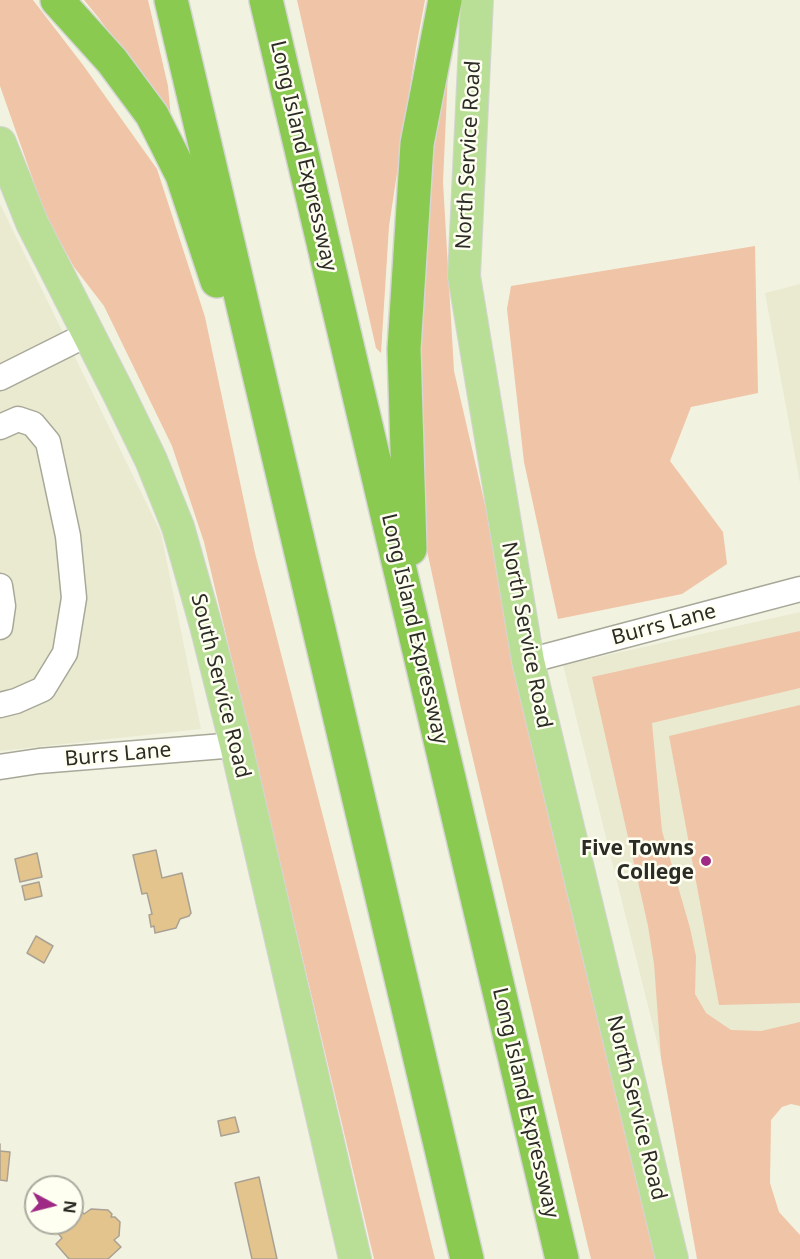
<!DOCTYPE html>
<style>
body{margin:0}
#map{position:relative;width:800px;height:1259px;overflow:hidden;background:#f2f2e1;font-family:"Noto Sans",sans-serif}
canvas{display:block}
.north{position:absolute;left:24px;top:1175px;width:60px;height:60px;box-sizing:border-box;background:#fffff1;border:2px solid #ababa0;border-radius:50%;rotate:97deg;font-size:16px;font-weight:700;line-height:24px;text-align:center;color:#2c2c26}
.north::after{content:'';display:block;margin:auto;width:21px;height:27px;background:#9e2a85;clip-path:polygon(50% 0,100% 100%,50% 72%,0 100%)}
</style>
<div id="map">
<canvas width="800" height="1259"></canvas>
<div class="north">N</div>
</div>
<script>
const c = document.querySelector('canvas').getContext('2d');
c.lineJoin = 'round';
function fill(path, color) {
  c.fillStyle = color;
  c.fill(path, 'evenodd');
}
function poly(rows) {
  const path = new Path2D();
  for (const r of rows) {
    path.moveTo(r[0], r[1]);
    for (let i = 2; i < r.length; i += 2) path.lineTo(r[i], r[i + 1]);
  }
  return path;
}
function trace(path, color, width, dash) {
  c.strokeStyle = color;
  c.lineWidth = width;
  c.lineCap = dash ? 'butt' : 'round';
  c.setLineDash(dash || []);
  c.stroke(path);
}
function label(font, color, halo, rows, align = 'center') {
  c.font = font + ' "Noto Sans",sans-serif';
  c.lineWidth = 5;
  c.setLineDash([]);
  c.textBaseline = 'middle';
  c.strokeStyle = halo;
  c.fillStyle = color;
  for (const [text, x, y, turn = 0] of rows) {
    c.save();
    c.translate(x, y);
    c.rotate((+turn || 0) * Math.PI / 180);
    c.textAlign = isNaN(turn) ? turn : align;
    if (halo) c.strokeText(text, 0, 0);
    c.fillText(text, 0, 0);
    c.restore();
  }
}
fill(poly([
 [0,204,161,533,201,729,0,751],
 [800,284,800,483,765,293],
 [800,612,800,1071,661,1058,563,665]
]), '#eaead1');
fill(poly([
 [0,0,33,0,83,65,157,169,205,317,255,553,388,1068,435,1259,374,1259,204,542,172,446,104,306,74,267,45,214,0,86],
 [84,0,148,0,168,86,171,118,161,102,98,17],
 [297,0,425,0,416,48,389,226,381,353,376,348],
 [450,27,443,182,454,371,660,1259,591,1259,460,704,426,546,414,286],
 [755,246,758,393,691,407,670,461,723,532,727,564,682,594,558,619,524,462,507,309,511,286],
 [800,631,800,688,652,723,662,831,690,928,696,956,695,994,706,1013,731,1030,761,1031,800,1022,800,1106,791,1104,782,1107,771,1120,770,1183,779,1212,800,1235,800,1259,697,1259,661,1058,654,964,648,926,592,677],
 [800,705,800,1003,719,1005,669,736]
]), '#f0c4a6');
const building = poly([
 [156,850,162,878,182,873,191,913,189,916,180,919,176,928,155,933,154,926,151,927,149,915,152,914,147,893,142,894,133,855,156,850],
 [37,853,42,877,20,882,15,859,37,853],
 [39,882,42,896,25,900,22,886,39,882],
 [36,936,53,946,44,963,27,953,36,936],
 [235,1117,239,1132,221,1136,218,1121,235,1117],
 [0,1144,0,1151,10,1152,7,1181,0,1180,0,1144],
 [259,1177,277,1259,252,1259,235,1183,259,1177],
 [72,1201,84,1214,91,1209,108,1210,112,1214,111,1217,115,1217,120,1222,119,1236,114,1240,121,1247,108,1259,69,1259,56,1244,62,1238,49,1223,72,1223,72,1201]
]);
fill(building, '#e3c48d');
trace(building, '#a9a193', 1.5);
const minor = poly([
 [0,378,88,334],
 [0,427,18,419,33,424,48,442,68,536,74,598,65,653,43,689,16,701,0,705],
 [0,586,3,606,0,627],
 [528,661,800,589],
 [0,767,39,761,236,745]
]);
const major = poly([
 [477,0,464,276,528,661,672,1259],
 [0,143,32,223,119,394,151,460,178,527,206,626,236,745,355,1259]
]);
const highway = poly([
 [57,0,112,61,152,115,182,175,217,281],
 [171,0,467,1259],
 [266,0,562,1259],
 [410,549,404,349,417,144,445,0]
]);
trace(minor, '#a8a899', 27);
trace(major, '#d5d5d4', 34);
trace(highway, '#d5d5d4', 36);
trace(minor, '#fff', 24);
trace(major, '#b9df97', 32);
trace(highway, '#8aca51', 33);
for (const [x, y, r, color] of [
 [706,861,6,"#9e2a85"]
]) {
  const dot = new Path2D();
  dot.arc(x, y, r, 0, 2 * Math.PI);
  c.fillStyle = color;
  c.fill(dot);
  trace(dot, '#fffff1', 2);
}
label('21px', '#2c2c26', '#fffff1', [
 ["North Service Road",469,155,-87],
 ["Long Island Expressway",303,156,77],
 ["Burrs Lane",664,625,-15],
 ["Long Island Expressway",414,629,77],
 ["North Service Road",526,635,79],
 ["South Service Road",220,686,76],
 ["Burrs Lane",118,755,-5],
 ["Long Island Expressway",525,1103,77],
 ["North Service Road",636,1108,76]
]);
label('bold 21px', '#2c2c26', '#fffff1', [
 ["Five Towns",694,849],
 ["College",694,873]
], 'right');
</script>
